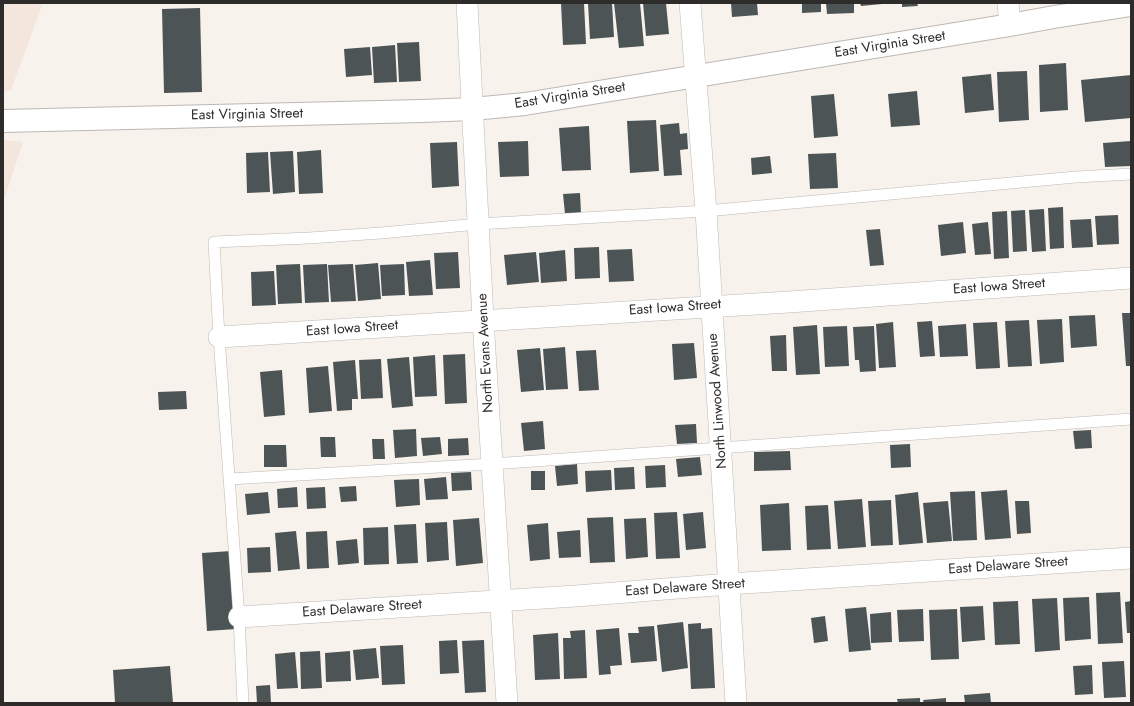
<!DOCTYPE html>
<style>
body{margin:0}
#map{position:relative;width:1134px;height:706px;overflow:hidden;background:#f8f2ed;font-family:Jost,sans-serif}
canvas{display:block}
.frame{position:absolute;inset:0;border:4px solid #2e2c2a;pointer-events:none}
</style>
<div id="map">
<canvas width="1134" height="706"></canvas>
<div class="frame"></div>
</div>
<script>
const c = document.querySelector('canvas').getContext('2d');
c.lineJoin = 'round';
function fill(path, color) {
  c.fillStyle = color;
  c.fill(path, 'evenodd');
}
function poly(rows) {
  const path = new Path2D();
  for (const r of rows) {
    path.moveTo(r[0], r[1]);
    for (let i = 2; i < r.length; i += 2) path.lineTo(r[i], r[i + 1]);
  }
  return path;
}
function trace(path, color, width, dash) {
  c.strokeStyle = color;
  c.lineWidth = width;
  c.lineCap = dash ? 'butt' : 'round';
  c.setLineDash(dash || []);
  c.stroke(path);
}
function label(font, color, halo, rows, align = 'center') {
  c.font = font + ' Jost,sans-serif';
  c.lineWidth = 4;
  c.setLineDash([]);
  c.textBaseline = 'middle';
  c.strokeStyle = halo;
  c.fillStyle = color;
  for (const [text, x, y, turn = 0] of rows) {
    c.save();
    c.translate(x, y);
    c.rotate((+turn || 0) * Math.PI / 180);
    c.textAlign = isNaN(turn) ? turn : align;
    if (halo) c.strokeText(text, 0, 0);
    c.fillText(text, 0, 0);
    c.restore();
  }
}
fill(poly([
 [3,3,43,3,11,90,3,92],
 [3,140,23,142,3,203]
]), '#f4e6dd');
fill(poly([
 [561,3,584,3,586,44,563,45],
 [588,3,612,3,614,37,590,39],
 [614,3,640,3,644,46,619,48],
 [643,3,666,3,669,34,646,36],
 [731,3,757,3,758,15,732,17],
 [802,3,821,3,821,12,802,13],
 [826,3,854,3,854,13,827,14],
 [860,3,882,3,882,4,861,6],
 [902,3,917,3,918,6,902,7],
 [200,8,202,92,164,93,162,9],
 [419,42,421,81,399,82,397,43],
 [395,45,397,82,374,83,372,47],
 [370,47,372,75,346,77,344,49],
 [1066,63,1068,110,1040,112,1039,65],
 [1027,71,1029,120,999,122,997,72],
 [991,74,994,110,965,113,962,77],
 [1131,75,1131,118,1085,122,1081,80],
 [917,91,920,125,891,127,888,94],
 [834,94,838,136,814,138,811,96],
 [656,120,659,171,630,173,627,121],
 [679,123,680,134,687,133,688,149,680,150,682,175,664,176,660,125],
 [589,126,591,170,562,171,559,128],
 [528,141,529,176,500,177,498,142],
 [1131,141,1131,166,1105,167,1103,143],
 [457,142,459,186,432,188,430,143],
 [321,150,323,193,299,194,297,152],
 [293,151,295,192,273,194,270,152],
 [268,152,270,192,247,193,246,153],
 [836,153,838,188,810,189,808,154],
 [770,156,772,173,752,175,751,158],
 [580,193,581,213,565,214,563,194],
 [1063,207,1064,248,1050,249,1048,208],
 [1044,209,1046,251,1032,252,1029,210],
 [1025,210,1027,251,1013,252,1011,211],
 [1007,211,1009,258,994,259,992,212],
 [1118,215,1119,244,1097,245,1095,216],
 [1091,219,1093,247,1072,248,1070,220],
 [963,222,966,253,941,256,938,225],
 [988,222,991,254,975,255,972,224],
 [880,229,884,265,870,266,866,230],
 [599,247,600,278,575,279,574,248],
 [632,249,634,281,609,282,607,250],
 [565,250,567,281,541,283,539,253],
 [458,252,460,288,436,289,434,253],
 [536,252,539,282,507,285,504,255],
 [430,260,433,295,409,296,406,262],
 [378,263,381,299,358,301,355,265],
 [300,264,302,303,278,304,276,265],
 [327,264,329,302,305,303,303,265],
 [353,264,356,301,331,302,328,265],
 [404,264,405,295,382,296,380,265],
 [274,271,276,305,252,306,251,272],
 [1122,313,1131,313,1131,366,1126,366],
 [1095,315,1097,346,1071,348,1069,316],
 [1062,319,1064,362,1040,364,1037,320],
 [1029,320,1032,366,1008,367,1005,321],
 [932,321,935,356,920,357,917,322],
 [893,322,896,367,879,368,876,324],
 [997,322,1000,368,976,369,973,323],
 [966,324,968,356,940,357,938,326],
 [817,325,820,374,796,375,793,327],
 [847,326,849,366,825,367,823,327],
 [874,326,876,371,860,372,859,360,855,360,853,327],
 [786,335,787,371,772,371,770,336],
 [694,343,697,378,674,380,672,344],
 [565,347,568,389,546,390,543,349],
 [540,348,544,390,521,392,517,350],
 [596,350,599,390,579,391,576,351],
 [465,354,467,403,445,404,443,355],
 [435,355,437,396,415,397,413,357],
 [409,357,413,406,392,408,387,359],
 [381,359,383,398,361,399,359,360],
 [355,360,358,399,352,399,352,410,337,411,333,362],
 [328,366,332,411,309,413,306,368],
 [282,370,285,415,264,417,260,372],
 [186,391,187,409,159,410,158,392],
 [543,421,545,449,524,451,521,423],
 [696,424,697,443,677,444,675,425],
 [416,429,417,456,395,458,393,430],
 [1091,430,1092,448,1075,449,1073,431],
 [320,437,335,437,336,457,321,457],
 [440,437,442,454,423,456,421,438],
 [468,438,469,455,448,456,448,439],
 [372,439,384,439,385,459,373,459],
 [910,444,911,467,891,468,890,445],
 [264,445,286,445,287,467,264,467],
 [790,451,791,470,754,471,754,452],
 [700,457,702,475,678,477,676,459],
 [577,464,578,484,557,486,555,466],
 [665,465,666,487,646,488,645,466],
 [634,467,635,489,615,490,614,468],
 [611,470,612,490,586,492,585,471],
 [531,471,545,471,545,490,531,490],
 [471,472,472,490,452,491,451,473],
 [446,477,448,499,426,500,424,479],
 [419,479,420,505,396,507,394,480],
 [356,486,357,501,341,502,339,487],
 [297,487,298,507,278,508,277,489],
 [325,487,326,508,307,509,306,488],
 [1007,490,1011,538,985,540,981,492],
 [975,491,977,540,953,541,950,492],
 [268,492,270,513,247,515,245,494],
 [918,492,923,543,899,545,895,495],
 [862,499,866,547,838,549,834,501],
 [891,500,893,545,871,546,868,501],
 [948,501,952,541,927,543,923,503],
 [1015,501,1029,501,1031,533,1017,534],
 [789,503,791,550,762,551,760,505],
 [828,505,831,549,807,550,805,506],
 [677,512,680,558,656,559,654,513],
 [703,512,706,548,686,550,683,514],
 [613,517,615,562,590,563,587,518],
 [479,518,483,563,456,566,453,520],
 [646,518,648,557,626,559,624,519],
 [447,522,449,560,427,562,425,523],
 [548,523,550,559,530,561,527,525],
 [416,524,418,563,397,564,394,525],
 [388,527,389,564,364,565,363,528],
 [580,530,581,557,559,558,557,532],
 [296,531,300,569,278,571,275,533],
 [327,531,329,568,307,569,306,532],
 [357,539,359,563,338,565,336,541],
 [270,547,271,572,248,573,247,548],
 [231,551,236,629,207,631,202,553],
 [1120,592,1123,643,1098,644,1096,593],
 [1089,597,1091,639,1065,641,1063,598],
 [1057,598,1060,650,1035,652,1032,599],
 [1018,601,1020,644,995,645,993,602],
 [1131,601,1131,633,1127,633,1125,602],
 [983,606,985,640,962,642,960,607],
 [866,607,871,650,849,652,845,609],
 [923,609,924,641,899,642,897,610],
 [957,609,959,659,931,660,929,610],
 [891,612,892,642,871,643,870,614],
 [825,616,828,641,814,643,811,618],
 [683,622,688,668,662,672,657,625],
 [701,623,701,629,712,628,715,688,691,689,688,624],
 [654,626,657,661,631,663,628,633,639,633,638,627],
 [619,628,622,665,610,666,611,674,599,675,596,630],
 [585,630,587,678,564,679,563,638,571,638,570,631],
 [558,633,560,679,535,680,533,635],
 [457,640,459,673,440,674,439,641],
 [484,640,486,692,465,693,462,641],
 [403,645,405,684,382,685,380,646],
 [376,648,379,678,356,680,353,650],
 [320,651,322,688,301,689,300,652],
 [350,651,351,681,326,682,325,653],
 [295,652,298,688,277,689,275,654],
 [1124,661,1126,697,1104,698,1102,662],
 [1092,665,1093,694,1075,695,1073,666],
 [170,666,173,703,115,703,113,670],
 [270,685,271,703,257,703,256,686],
 [990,693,991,703,965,703,964,695],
 [920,698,920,703,898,703,897,699],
 [946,698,946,703,924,703,923,700]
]), '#4d5455');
const service = poly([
 [229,479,492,464,1131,419],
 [243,703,239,617,219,337,214,242,309,238,381,233,478,224,706,211,1076,177,1131,174]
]);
const minor = poly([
 [467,3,483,320,507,703],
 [690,3,706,211,736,703],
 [1008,3,1010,25],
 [219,337,789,302,1131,278],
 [239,617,576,596,729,584,1131,558]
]);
const secondary = poly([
 [3,121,422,111,473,109,525,104,1010,25,1054,17,1131,5]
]);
trace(service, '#beb8b4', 12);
trace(minor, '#beb8b4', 22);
trace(secondary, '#beb8b4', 24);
trace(service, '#fff', 11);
trace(minor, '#fff', 21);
trace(secondary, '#fff', 22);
label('14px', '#2e2c2a', '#fff', [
 ["East Virginia Street",890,45,-9],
 ["East Virginia Street",570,96,-9],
 ["East Virginia Street",247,115,-1],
 ["East Iowa Street",999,287,-4],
 ["East Iowa Street",675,308,-4],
 ["East Iowa Street",352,329,-4],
 ["North Evans Avenue",486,353,-93],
 ["North Linwood Avenue",718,401,-94],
 ["East Delaware Street",1008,566,-4],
 ["East Delaware Street",685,588,-4],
 ["East Delaware Street",362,609,-4]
]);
</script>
